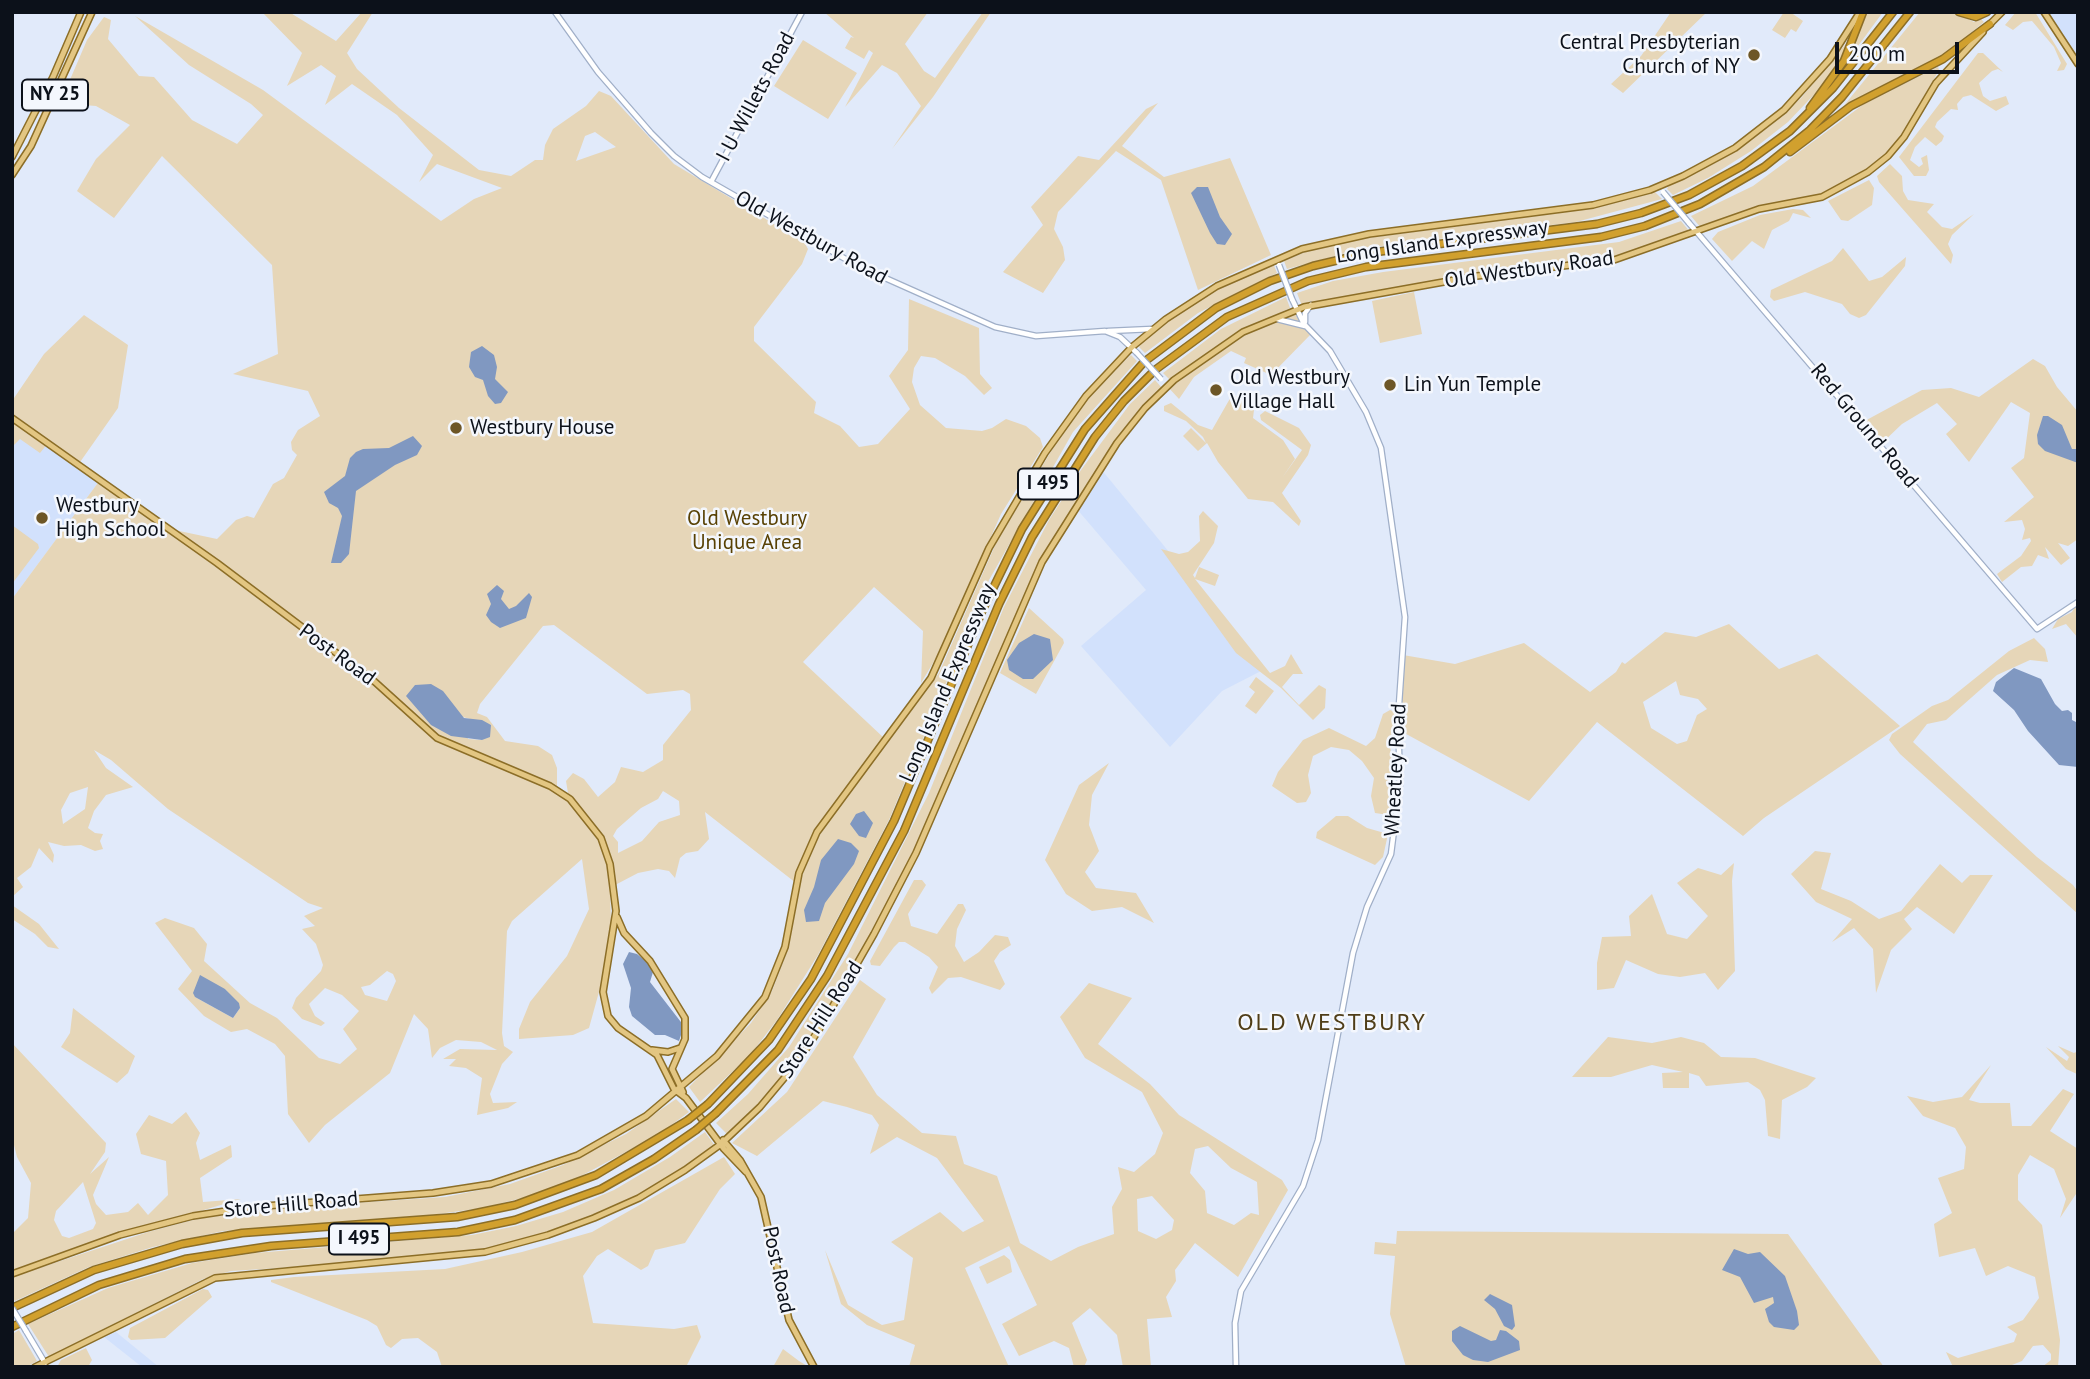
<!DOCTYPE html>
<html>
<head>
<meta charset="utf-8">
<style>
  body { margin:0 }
  #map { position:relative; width:2090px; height:1379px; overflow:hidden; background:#e1eafa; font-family:"PT Sans",sans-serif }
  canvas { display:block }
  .frame { position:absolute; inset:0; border:14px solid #0c111a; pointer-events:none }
  .scale { position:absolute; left:1835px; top:42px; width:124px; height:32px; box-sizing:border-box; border:4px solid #0c111a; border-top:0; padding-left:9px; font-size:21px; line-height:24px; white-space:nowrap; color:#0c111a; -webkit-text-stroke:5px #f4f7fd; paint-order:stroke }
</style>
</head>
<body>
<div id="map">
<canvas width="2090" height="1379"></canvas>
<div class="frame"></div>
<div class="scale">200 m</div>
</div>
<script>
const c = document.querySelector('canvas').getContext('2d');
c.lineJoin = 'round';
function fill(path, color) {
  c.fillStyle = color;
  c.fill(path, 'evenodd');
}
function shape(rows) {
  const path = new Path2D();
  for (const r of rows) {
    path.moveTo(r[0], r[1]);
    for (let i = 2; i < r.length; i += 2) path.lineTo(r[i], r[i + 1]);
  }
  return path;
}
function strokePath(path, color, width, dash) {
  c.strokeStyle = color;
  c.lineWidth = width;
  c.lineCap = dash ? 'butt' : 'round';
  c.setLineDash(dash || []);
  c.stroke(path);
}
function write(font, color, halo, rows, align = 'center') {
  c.font = font + ' "PT Sans",sans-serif';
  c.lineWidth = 5;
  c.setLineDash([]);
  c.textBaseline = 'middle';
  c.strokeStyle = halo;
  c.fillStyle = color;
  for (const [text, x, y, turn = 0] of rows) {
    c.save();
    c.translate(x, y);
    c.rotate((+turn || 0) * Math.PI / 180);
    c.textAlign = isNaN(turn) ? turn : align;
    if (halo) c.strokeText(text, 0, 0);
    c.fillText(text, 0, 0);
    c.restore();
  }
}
fill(shape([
  [2044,12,2078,12,2078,64],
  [12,418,100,480,12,599],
  [1101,469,1265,669,1222,691,1170,747,1081,646,1146,590,1076,508],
  [116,1332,159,1367,142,1367,104,1337]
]), '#d2e1fc');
fill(shape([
  [262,12,289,12,336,41,362,12,373,12,347,53,357,69,399,108,479,170,511,176,535,160,543,160,545,145,553,129,586,106,599,91,611,96,674,164,804,242,808,249,802,264,754,327,754,341,816,402,814,413,840,426,859,447,878,444,910,409,889,376,908,350,909,299,979,328,980,374,992,388,984,395,965,376,935,358,921,356,914,368,912,382,920,405,946,428,982,431,992,428,1006,419,1026,426,1040,438,1043,447,1001,514,942,648,921,683,923,631,874,587,803,662,884,738,835,802,837,805,817,832,796,883,705,812,709,839,698,851,686,853,680,858,675,878,669,871,658,869,638,873,617,884,610,891,611,921,602,981,589,1028,573,1035,519,1039,519,1029,530,1002,567,956,589,909,582,859,512,921,507,931,502,1033,504,1046,513,1052,502,1064,490,1094,493,1103,517,1102,508,1108,477,1115,482,1078,466,1068,449,1066,456,1059,443,1059,460,1049,497,1050,481,1042,456,1040,440,1048,432,1058,428,1029,414,1014,390,1073,325,1125,309,1143,288,1114,285,1056,275,1044,247,1029,231,1032,204,1016,178,989,192,971,155,923,165,918,194,928,207,944,204,961,250,1003,277,1018,319,1058,340,1064,357,1049,343,1029,359,1011,342,995,325,988,309,1004,315,1016,325,1023,321,1026,302,1019,292,1008,296,998,321,971,323,965,316,944,302,929,315,926,304,916,323,908,308,903,168,809,111,760,94,750,106,768,133,787,106,795,94,811,88,828,95,833,103,834,100,841,103,849,95,851,81,845,64,846,48,842,54,855,53,863,39,848,31,867,17,878,23,887,12,897,12,599,100,480,170,529,217,539,236,520,247,516,254,518,273,484,284,478,297,455,292,450,291,442,298,430,320,416,308,391,233,374,278,354,272,265,162,156,114,218,77,191,96,159,130,125,96,106,60,103,87,40,104,17,111,20,108,39,139,76,154,77,192,120,237,144,263,115,251,104,189,65,135,16,263,90,441,221,474,199,502,188,437,164,419,182,433,155,397,115,352,84,325,105,336,76,321,65,287,86,302,53],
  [595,132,616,147,576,161,585,136],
  [554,625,647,694,683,690,690,694,691,710,663,745,663,760,643,772,621,767,615,782,598,797,584,779,573,773,566,781,568,793,557,788,557,768,552,755,538,746,505,741,487,717,477,713,480,704,543,626],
  [463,717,491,725,482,740,468,739],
  [88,787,85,809,63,824,61,810,70,793],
  [663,791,679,801,680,815,659,822,642,841,618,853,618,842,613,836,617,829,641,808,658,799],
  [387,971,393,974,396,981,387,1001,365,995,361,987,370,985],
  [225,989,240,1008,233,1018,195,997],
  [824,12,928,12,905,44,924,71,935,78,983,12,991,12,933,97,892,149,921,106,897,73,882,65,845,107,873,53,869,50,864,59,845,48,851,37,854,38],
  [1671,12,1707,12,1623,93,1611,84,1641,56],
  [1784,12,1790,12,1803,21,1796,32,1791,29,1785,38,1772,30],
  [1866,12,1883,12,1858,46,1854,45],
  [1920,12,1954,12,1974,22,1981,19,1984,22,1938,60,1842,108],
  [2016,12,2035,12,2067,64,2064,70,2057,71,2061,63,2054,47,2032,21,2023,22,2013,30,2005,25],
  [803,40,857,73,828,119,774,86],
  [1848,41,1850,42,1844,55,1826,82,1788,122,1751,151,1708,178,1673,195,1667,189,1669,185,1717,162,1770,126,1801,98],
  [1978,53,1983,53,2003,72,1998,69,1992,71,1979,83,1983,96,1990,101,2006,96,2009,104,1996,111,1971,95,1963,97,1957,104,1958,110,1951,109,1937,122,1935,127,1944,136,1942,141,1936,146,1925,137,1915,147,1910,160,1919,167,1923,164,1921,158,1927,155,1929,170,1926,176,1914,176,1899,157],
  [1938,67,1939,70,1900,139,1879,162,1854,178,1815,197,1745,210,1701,228,1691,216,1753,186,1864,104],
  [1158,103,1122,146,1164,177,1230,158,1271,255,1198,290,1161,180,1116,151,1058,212,1054,229,1063,247,1065,260,1043,293,1003,272,1043,225,1031,207,1078,156,1099,160,1146,109],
  [1890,164,1902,176,1903,191,1908,200,1934,204,1927,212,1942,227,1952,229,1974,214,1952,235,1948,244,1953,255,1951,264,1879,182,1877,176],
  [1869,180,1874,188,1872,205,1848,221,1841,220,1828,201],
  [1654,191,1662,199,1576,222,1365,248,1287,269,1284,261,1315,248,1352,240,1581,210],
  [1793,209,1803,210,1811,218,1793,213,1789,221,1772,230,1764,249,1752,241,1732,261,1712,239,1718,232,1760,215],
  [1681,221,1690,232,1622,256,1571,265,1479,274,1302,306,1297,293,1333,281,1383,272,1619,242],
  [1843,248,1869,281,1882,277,1906,257,1905,266,1866,315,1859,318,1850,314,1842,304,1805,292,1774,301,1770,297,1771,290,1832,261],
  [1273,263,1277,273,1198,313,1145,353,1139,347,1143,341,1185,309,1216,289],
  [1414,292,1422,334,1380,343,1372,301],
  [1286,297,1290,308,1231,336,1171,381,1163,373,1221,329],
  [1296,309,1312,333,1271,375,1244,363,1246,358,1231,351,1194,377,1179,399,1167,386,1226,342],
  [84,315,128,345,118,408,78,465,48,443,40,453,20,439,12,447,12,401,44,354],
  [1131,355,1137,361,1073,432,989,580,889,820,818,955,777,1020,750,1055,700,1102,689,1087,751,1023,772,991,786,955,802,876,814,845,829,820,939,673,997,541,1064,430,1098,385],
  [2033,359,2045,366,2057,387,2078,412,2078,539,2068,546,2058,543,2070,558,2061,565,2045,547,2049,559,2038,555,2032,566,2021,567,2002,582,1997,574,2021,556,2031,541,2030,538,2022,540,2025,529,2022,520,2004,522,2034,497,2011,468,2024,458,2030,413,2011,402,1969,462,1946,434,1957,424,1937,403,1902,424,1880,445,1861,423,1922,390,1951,388,1979,397],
  [1155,380,1162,388,1127,425,1035,570,925,829,875,928,824,1020,797,1060,753,1112,728,1135,716,1123,748,1094,789,1047,848,954,929,793,1004,607,1049,520,1081,470,1130,404],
  [1232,395,1255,402,1253,418,1283,440,1295,459,1282,478,1302,450,1261,420,1260,415,1265,411,1299,428,1311,445,1308,455,1282,493,1301,521,1299,526,1273,502,1248,499,1218,462,1207,443,1198,451,1183,436,1191,428,1206,443,1203,437,1186,421,1164,411,1164,406,1171,403,1198,425,1212,430],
  [1203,511,1218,526,1214,543,1193,575,1195,578,1199,567,1219,575,1215,586,1195,579,1270,673,1285,666,1291,654,1303,674,1293,674,1282,687,1299,705,1319,685,1326,689,1325,708,1313,720,1281,688,1236,653,1161,549,1179,554,1188,552,1200,541,1199,516],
  [12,525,38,544,39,548,12,584],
  [2075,606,2078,606,2078,638,2066,624,2052,629,2058,619,2072,612],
  [1029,608,1063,639,1064,643,1036,694,1000,673],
  [1729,624,1779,669,1817,654,1900,726,1764,818,1743,836,1597,722,1529,801,1397,729,1403,655,1455,664,1524,643,1590,692,1616,672,1622,662,1625,664,1665,632,1696,637],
  [1676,681,1680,695,1698,699,1707,709,1697,715,1687,741,1677,744,1651,728,1643,702],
  [2034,638,2045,649,2048,662,2030,660,1997,675,1946,720,1927,724,1913,742,2037,857,2073,885,2078,892,2078,914,1900,754,1889,740,1892,734,1932,706,1948,700,2009,651],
  [1256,677,1274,691,1256,714,1245,706,1255,692,1249,687],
  [1390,710,1395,712,1390,744,1394,781,1389,815,1375,813,1371,796,1374,778,1362,761,1349,750,1331,747,1313,756,1308,775,1311,793,1306,802,1297,803,1272,786,1278,772,1303,740,1329,728,1366,746,1375,738,1383,714],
  [1109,763,1092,795,1089,825,1099,851,1085,872,1096,888,1136,893,1154,923,1122,907,1092,911,1066,894,1045,860,1079,785],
  [1336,816,1348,816,1367,828,1388,834,1383,857,1375,865,1316,838,1317,832],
  [1815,851,1831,853,1821,889,1851,901,1879,919,1901,911,1940,864,1962,883,1970,875,1993,875,1954,934,1917,907,1904,919,1912,929,1891,950,1876,993,1873,949,1854,928,1832,942,1852,919,1816,902,1791,874],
  [1734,863,1732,881,1735,971,1718,990,1705,973,1680,977,1658,974,1626,960,1614,988,1597,990,1597,963,1602,937,1631,936,1629,916,1652,894,1667,934,1687,939,1708,916,1677,883,1698,868,1721,875],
  [914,880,922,880,926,885,908,914,911,926,937,934,958,904,963,904,966,910,957,929,955,946,964,962,979,952,995,935,1008,937,1011,945,1000,952,994,961,1005,984,1000,990,961,977,948,978,932,994,929,988,938,967,929,957,905,942,899,942,894,947,880,966,871,965,870,961],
  [12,905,39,924,59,949,48,947,35,934,12,919],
  [860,980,886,999,853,1057,877,1095,922,1133,956,1136,964,1164,997,1176,1020,1243,1051,1261,1078,1247,1114,1234,1112,1207,1122,1189,1118,1167,1134,1172,1155,1154,1163,1133,1142,1092,1085,1058,1060,1017,1089,983,1132,998,1098,1044,1150,1084,1179,1115,1282,1180,1288,1190,1238,1277,1195,1243,1175,1270,1176,1281,1166,1297,1172,1317,1147,1319,1151,1367,1123,1367,1117,1335,1090,1308,1072,1323,1087,1360,1084,1367,1074,1367,1069,1348,1054,1341,1019,1356,1002,1324,1037,1305,1009,1246,965,1268,1009,1367,909,1367,915,1345,867,1325,841,1304,825,1250,848,1305,882,1325,904,1320,913,1258,891,1242,940,1212,963,1232,984,1221,937,1158,897,1137,870,1154,879,1125,872,1115,847,1107,823,1101,757,1156,732,1143,787,1092],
  [1208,1146,1231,1168,1257,1182,1259,1215,1251,1213,1234,1225,1207,1213,1205,1191,1190,1173,1195,1149],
  [1152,1196,1174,1220,1172,1230,1156,1239,1138,1231,1137,1199],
  [73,1008,135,1056,128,1073,117,1083,61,1047,70,1033],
  [1608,1037,1652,1043,1681,1037,1704,1043,1721,1057,1755,1058,1816,1078,1807,1087,1782,1100,1780,1139,1768,1136,1765,1100,1760,1090,1748,1082,1706,1086,1699,1076,1689,1073,1689,1088,1663,1088,1662,1073,1683,1072,1652,1065,1611,1077,1572,1077],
  [12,1043,106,1143,105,1152,90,1174,109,1157,93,1195,96,1204,106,1215,128,1212,138,1203,148,1215,168,1195,166,1161,141,1154,136,1134,149,1115,172,1124,186,1112,200,1133,196,1143,200,1160,231,1145,232,1157,200,1178,203,1202,241,1199,103,1240,12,1274,12,1234,28,1218,31,1183,17,1157,12,1137],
  [83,1182,96,1223,93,1229,69,1238,62,1236,54,1220,56,1211],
  [2058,1046,2074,1053,2078,1051,2077,1074,2066,1069,2046,1047,2067,1061,2069,1057],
  [1991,1065,1969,1100,1980,1103,2010,1103,2012,1126,2031,1126,2063,1089,2074,1094,2050,1131,2078,1149,2078,1191,2060,1218,2066,1199,2054,1169,2030,1155,2018,1175,2018,1200,2042,1225,2060,1340,2058,1367,2042,1367,2051,1360,2051,1354,2043,1345,2033,1346,2022,1361,2007,1367,1953,1367,1946,1352,1958,1358,2014,1342,2017,1334,2007,1327,2023,1320,2039,1298,2035,1277,2008,1266,1986,1276,1975,1248,1939,1257,1934,1224,1952,1213,1938,1178,1964,1169,1966,1147,1955,1128,1923,1116,1907,1096,1933,1102,1962,1097],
  [676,1099,689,1112,659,1134,570,1182,522,1198,482,1208,431,1215,223,1231,153,1247,89,1267,15,1301,12,1297,12,1277,148,1232,197,1219,264,1209,445,1197,510,1184,563,1165,626,1134],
  [705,1132,715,1146,646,1192,573,1225,489,1249,421,1259,231,1271,203,1279,49,1357,28,1324,108,1288,192,1263,255,1253,472,1235,516,1226,563,1212,614,1190,670,1157],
  [724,1157,735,1174,720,1189,685,1243,655,1250,648,1266,641,1270,608,1249,597,1256,583,1276,593,1323,674,1329,697,1325,701,1337,686,1367,442,1367,437,1352,418,1338,402,1339,391,1348,386,1345,377,1326,367,1320,271,1282,271,1280,294,1277,445,1269,522,1252,592,1232],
  [1397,1231,1788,1234,1884,1367,1406,1367,1390,1314,1395,1256,1374,1254,1375,1242,1396,1244],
  [1004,1255,1010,1260,1012,1272,987,1284,979,1267],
  [203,1289,208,1290,212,1297,165,1338,131,1340,128,1337,130,1328],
  [19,1330,37,1361,26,1367,12,1367,12,1334],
  [86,1348,92,1360,88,1367,57,1367,61,1360],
  [783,1349,799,1361,809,1367,773,1367]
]), '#e6d6b8');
fill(shape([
  [1197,187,1208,187,1220,217,1232,234,1225,245,1217,244,1210,233,1191,193],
  [482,346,494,355,497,367,495,379,508,392,501,403,495,404,488,396,483,380,475,377,469,367,471,352],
  [2043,416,2048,416,2062,425,2072,449,2078,449,2078,463,2045,451,2038,444,2037,435],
  [413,436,422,446,417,455,395,465,356,491,349,554,341,563,331,563,342,516,338,508,329,503,324,492,345,476,350,458,356,452,363,449,389,448],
  [497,585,504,591,501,599,509,609,516,606,529,593,532,597,526,618,500,628,491,622,486,615,491,604,487,594],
  [1034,634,1050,639,1053,660,1033,679,1023,679,1009,670,1007,660,1019,643],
  [2014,668,2041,679,2055,704,2062,711,2068,710,2072,713,2072,720,2078,723,2078,767,2059,765,2028,731,2014,710,1993,691,1996,682],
  [431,684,443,691,464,718,482,720,491,725,490,737,482,740,451,736,431,725,406,696,415,685],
  [864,811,873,823,866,838,859,836,850,824,856,814],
  [838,839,851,843,859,851,854,864,825,903,819,921,806,922,804,910,814,887,821,860],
  [629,952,637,954,647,962,653,972,650,982,684,1026,679,1041,665,1035,655,1035,632,1016,629,1007,631,988,623,964],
  [200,975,225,989,239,1003,240,1008,233,1018,195,997,193,993],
  [1734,1249,1748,1254,1760,1252,1785,1276,1797,1311,1799,1325,1794,1330,1774,1327,1769,1322,1765,1309,1774,1303,1773,1297,1754,1303,1740,1277,1722,1270],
  [1490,1294,1512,1305,1515,1326,1512,1330,1504,1326,1495,1309,1484,1300],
  [1460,1326,1491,1341,1496,1340,1500,1330,1506,1331,1519,1341,1520,1350,1488,1362,1473,1360,1463,1355,1452,1341,1452,1331]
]), '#8098c1');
const minor = shape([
  [555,12,598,72,651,133,674,156,702,177,856,265,995,327,1036,336,1105,331,1120,337,1137,353],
  [711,182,802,12],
  [1689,223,2037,629,2078,602],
  [1277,319,1305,326],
  [1305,322,1305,313,1311,305],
  [1108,331,1152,329],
  [26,1331,45,1363],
  [1236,1367,1235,1323,1241,1291,1303,1186,1318,1140,1353,953,1367,907,1391,854,1400,783,1398,719,1405,617,1381,448,1366,412,1330,351,1304,324,1292,299]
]);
const major = shape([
  [2044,12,2078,64],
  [1989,25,2002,12],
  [12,157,53,77,81,12],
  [12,175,31,146,92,12],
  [12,418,217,563,375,682,437,738,550,786,570,799,601,838,610,864,616,911,603,992,608,1016,618,1028,657,1055,674,1089,686,1098,724,1149,746,1172],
  [617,917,624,933,650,961,685,1018,685,1039,672,1069,683,1092],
  [652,1050,668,1052,680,1048],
  [723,1140,740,1160,761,1197,789,1320,814,1367],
  [12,1274,120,1235,193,1216,252,1207,433,1193,491,1184,578,1155,646,1116,717,1056,765,997,785,947,799,873,817,832,931,678,989,548,1045,453,1086,396,1132,347,1166,319,1217,286,1302,249,1369,234,1593,205,1650,190,1683,176,1735,148,1784,110,1830,59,1860,12],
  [35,1367,215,1278,485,1252,548,1235,594,1218,639,1198,685,1170,721,1144,760,1107,796,1064,822,1025,874,934,916,853,1042,562,1117,443,1145,408,1174,380,1243,332,1304,307,1477,276,1614,260,1759,209,1822,197,1868,172,1888,156,1904,137,1936,83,1983,32]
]);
const highway = shape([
  [1959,12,1976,17,1987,12],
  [1810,108,1844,61,1863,12],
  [1790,152,1851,106,1943,59,1990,24],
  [708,1104,769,1040,811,979,894,821,983,609,1022,529,1085,429,1144,362,1216,308,1270,281,1313,266,1368,253,1597,224,1641,213,1689,195,1742,166,1790,131,1833,88,1893,12],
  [716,1113,778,1050,827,976,904,831,999,604,1032,537,1095,437,1124,401,1155,370,1227,317,1308,281,1366,267,1601,237,1645,226,1700,204,1764,167,1810,130,1842,97,1910,12],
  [12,1308,94,1270,182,1244,242,1233,457,1217,515,1205,596,1175,688,1120],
  [12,1327,99,1285,185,1259,271,1246,458,1232,515,1220,601,1189,654,1159,696,1130]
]);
strokePath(minor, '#a0afc8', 7);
strokePath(major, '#8c6e27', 8);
strokePath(highway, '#8c6e27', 9);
strokePath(minor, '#fff', 4.5);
strokePath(major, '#e3c682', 5);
strokePath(highway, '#d1a02e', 6);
const minorBridge = shape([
  [1663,192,1689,223],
  [1279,265,1292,299],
  [1137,353,1161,379],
  [12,1308,26,1331]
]);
const highwayBridge = shape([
  [688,1120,708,1104],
  [696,1130,716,1113]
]);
strokePath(minorBridge, '#a0afc8', 7, []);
strokePath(highwayBridge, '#8c6e27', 9, []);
strokePath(minorBridge, '#fff', 4.5);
strokePath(highwayBridge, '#d1a02e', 6);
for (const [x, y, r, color] of [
  [1754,55,7,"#6d5626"],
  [1390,385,7,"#6d5626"],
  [1216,390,7,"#6d5626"],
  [456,428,7,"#6d5626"],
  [42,518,7,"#6d5626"]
]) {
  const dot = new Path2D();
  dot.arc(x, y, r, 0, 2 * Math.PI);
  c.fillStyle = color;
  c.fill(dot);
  strokePath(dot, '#f4f7fd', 2.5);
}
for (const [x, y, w] of [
  [55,95,66],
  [1048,484,60],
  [359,1239,60]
]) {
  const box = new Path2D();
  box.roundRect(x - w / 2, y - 15.5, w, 31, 5);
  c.fillStyle = '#f4f7fd';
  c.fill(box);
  strokePath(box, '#0c111a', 2);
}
write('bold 19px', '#0c111a', null, [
  ["NY 25",55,95],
  ["I 495",1048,484],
  ["I 495",359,1239]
]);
write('21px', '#0c111a', '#f4f7fd', [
  ["Central Presbyterian",1740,43,"right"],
  ["Church of NY",1740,67,"right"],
  ["Old Westbury",1230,378],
  ["Village Hall",1230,402],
  ["Lin Yun Temple",1404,385],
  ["Westbury House",470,428],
  ["Westbury",56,506],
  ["High School",56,530]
], 'left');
write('21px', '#0c111a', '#f4f7fd', [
  ["I U Willets Road",756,97,-62],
  ["Old Westbury Road",811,238,29],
  ["Long Island Expressway",1442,242,-8],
  ["Old Westbury Road",1529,270,-8],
  ["Red Ground Road",1864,426,50],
  ["Post Road",337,655,36],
  ["Long Island Expressway",948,683,-67],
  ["Wheatley Road",1396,770,-87],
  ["Store Hill Road",821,1020,-57],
  ["Store Hill Road",291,1205,-5],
  ["Post Road",778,1270,78]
]);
write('21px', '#584104', '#f4f7fd', [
  ["Old Westbury",747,519],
  ["Unique Area",747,543]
]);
c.letterSpacing = '2px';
write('24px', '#503e18', '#f4f7fd', [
  ["OLD WESTBURY",1332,1023]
]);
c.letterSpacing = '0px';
</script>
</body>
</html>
